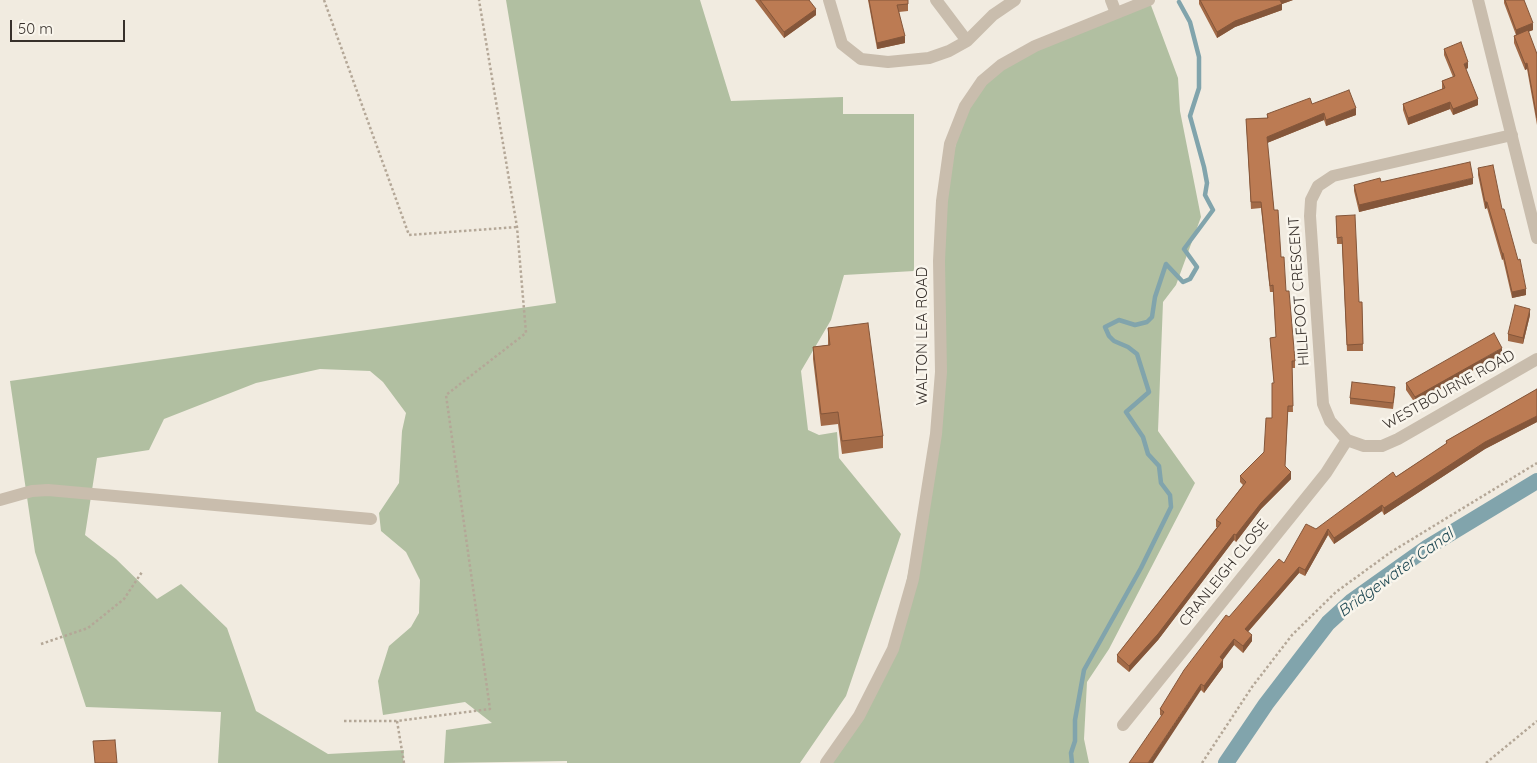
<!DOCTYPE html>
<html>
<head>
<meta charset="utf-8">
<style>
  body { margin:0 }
  #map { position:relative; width:1537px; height:763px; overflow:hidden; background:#f1ebe0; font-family:Quicksand,sans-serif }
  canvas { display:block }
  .scale { position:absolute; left:10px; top:20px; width:115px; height:22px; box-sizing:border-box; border:2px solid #37302b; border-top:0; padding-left:6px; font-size:15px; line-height:18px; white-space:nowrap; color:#37302b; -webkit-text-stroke:4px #f9f5ec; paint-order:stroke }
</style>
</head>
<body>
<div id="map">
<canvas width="1537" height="763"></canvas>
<div class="scale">50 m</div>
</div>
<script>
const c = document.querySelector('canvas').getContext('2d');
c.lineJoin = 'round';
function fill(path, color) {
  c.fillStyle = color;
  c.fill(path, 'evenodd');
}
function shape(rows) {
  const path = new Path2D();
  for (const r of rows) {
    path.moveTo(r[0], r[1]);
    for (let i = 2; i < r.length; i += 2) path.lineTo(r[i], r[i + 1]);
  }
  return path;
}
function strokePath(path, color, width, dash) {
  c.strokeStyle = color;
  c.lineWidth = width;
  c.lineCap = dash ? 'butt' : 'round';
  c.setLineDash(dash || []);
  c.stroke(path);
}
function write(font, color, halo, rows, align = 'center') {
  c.font = font + ' Quicksand,sans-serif';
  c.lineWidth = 5;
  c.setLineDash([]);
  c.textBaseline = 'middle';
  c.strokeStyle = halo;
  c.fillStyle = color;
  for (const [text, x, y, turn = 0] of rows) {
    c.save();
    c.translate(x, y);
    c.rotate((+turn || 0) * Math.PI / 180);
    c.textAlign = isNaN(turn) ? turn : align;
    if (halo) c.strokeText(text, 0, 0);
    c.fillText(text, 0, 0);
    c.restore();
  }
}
fill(shape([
  [506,0,700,0,731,101,843,97,843,114,914,114,914,271,844,275,831,320,801,371,808,430,819,435,837,432,839,458,901,534,846,696,800,763,567,763,567,761,444,763,446,730,492,723,465,702,383,715,378,681,389,646,411,627,419,613,420,580,406,552,381,531,379,513,399,483,402,431,406,413,383,382,370,371,320,369,256,383,164,419,149,450,97,458,85,535,116,559,157,599,181,584,227,628,256,711,328,754,404,750,403,763,218,763,221,712,86,707,35,552,10,381,556,303],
  [1149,0,1178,78,1180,111,1201,217,1176,285,1163,302,1158,431,1195,483,1109,649,1087,682,1084,739,1089,763,826,763,893,649,936,434,942,201,965,106,1001,65]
]), '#b1bfa1');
strokePath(shape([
  [1072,763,1071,753,1075,741,1075,720,1084,670,1141,568,1171,507,1170,495,1161,483,1159,466,1148,454,1143,437,1126,412,1149,392,1137,354,1128,347,1114,341,1109,336,1105,327,1119,320,1135,325,1147,322,1152,317,1155,297,1166,264,1183,282,1190,279,1197,267,1184,249,1213,210,1205,195,1207,183,1204,167,1190,116,1199,88,1199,57,1190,22,1179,2]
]), '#81a4ac', 4.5);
strokePath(shape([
  [1226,763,1266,704,1328,623,1352,601,1428,547,1537,481]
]), '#81a4ac', 16);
strokePath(shape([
  [324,0,409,235,517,227],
  [41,644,88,628,124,599,142,572],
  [344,721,397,721],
  [404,763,397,721,490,709,446,395,526,333,517,227,479,0],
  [1202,763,1252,687,1292,635,1336,592,1391,552,1537,463],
  [1486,763,1537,721]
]), '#b4a797', 2.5, [2.5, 2.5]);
strokePath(shape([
  [829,0,842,44,861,59,888,62,929,58,949,51,967,41,993,15,1015,0],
  [936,0,967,41],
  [1111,0,1116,13],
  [1478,0,1537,238],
  [1512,135,1333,176,1318,186,1311,200,1310,216,1323,404,1330,421,1347,440,1364,446,1382,446,1398,439,1537,359],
  [0,500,32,491,48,490,371,519],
  [1123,725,1326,473,1347,440],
  [826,763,859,716,893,649,913,579,936,434,941,372,939,261,942,201,950,144,965,106,982,81,1001,65,1035,46,1149,0]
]), '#c9bdad', 12);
fill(shape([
  [755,0,809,0,816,15,784,38],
  [868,0,908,0,908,11,899,12,905,43,877,49],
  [1199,0,1293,0,1282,4,1282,10,1235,27,1217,38,1199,4],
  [1504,0,1524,0,1533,30,1528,32,1537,54,1537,125,1527,69,1525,70,1514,43,1514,36,1516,35,1504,3],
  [1444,49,1468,68,1466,69,1478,105,1453,115,1450,109,1408,125,1403,110,1403,104,1442,89,1442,81,1453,77,1444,55],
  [1312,104,1356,115,1326,126,1324,120,1267,143,1274,210,1295,361,1295,368,1292,368,1293,412,1288,412,1285,466,1291,479,1261,509,1236,542,1234,540,1158,640,1129,672,1117,662,1117,655,1217,527,1216,527,1216,520,1243,485,1240,482,1240,476,1264,452,1272,418,1274,383,1270,338,1276,337,1273,292,1270,292,1261,208,1251,209,1246,119,1267,118,1267,114],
  [1478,168,1502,209,1526,295,1512,298,1503,259,1502,260,1487,208,1485,209,1478,175],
  [1381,182,1473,184,1359,212,1354,191,1354,185],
  [1336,216,1359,302,1362,302,1363,351,1347,351,1342,244,1337,244],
  [1530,315,1523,344,1508,341,1508,334],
  [828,328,883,436,883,448,842,454,838,424,821,426,813,359,813,347,828,345],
  [1502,354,1415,403,1406,390,1406,383],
  [1537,389,1537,422,1485,449,1384,515,1382,511,1334,544,1328,535,1305,576,1299,573,1248,632,1252,641,1243,653,1234,645,1223,660,1223,667,1204,693,1201,690,1162,716,1160,715,1160,709,1229,617,1284,563,1316,529,1446,444,1446,441],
  [1395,393,1393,409,1350,404,1350,398]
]), '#a26a47');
fill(shape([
  [1280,0,1293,0,1282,4,1282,10,1235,27,1217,38,1217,32,1235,21],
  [816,9,816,15,784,38,784,32],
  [1533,23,1533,30,1516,36,1516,30],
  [905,36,905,43,877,49,877,43],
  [1468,62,1468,68,1464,70,1464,64],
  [1527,63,1527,69,1525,70,1525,64],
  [1478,99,1478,105,1453,115,1453,109],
  [1450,102,1450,109,1408,125,1408,118],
  [1356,108,1356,115,1326,126,1326,120],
  [1324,113,1324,120,1267,143,1267,137],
  [1473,178,1473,184,1359,212,1359,205],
  [1485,202,1487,202,1487,208,1485,209],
  [1502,253,1503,253,1503,259,1502,260],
  [1526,289,1526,295,1512,298,1512,292],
  [1530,309,1530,315,1523,344,1523,338],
  [1502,348,1502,354,1415,403,1415,397],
  [1537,416,1537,422,1485,449,1384,515,1384,508,1485,442],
  [1291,472,1291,479,1261,509,1236,542,1236,535,1261,503],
  [1382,505,1382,511,1334,544,1334,538],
  [1328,529,1328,535,1305,576,1305,570],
  [1234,534,1234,540,1158,640,1129,672,1129,666],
  [1299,567,1299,573,1245,635,1245,629],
  [1252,635,1252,641,1243,653,1243,646],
  [1234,639,1234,645,1220,663,1220,657],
  [1223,660,1223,667,1204,693,1204,686],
  [1201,684,1201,690,1153,763,1148,763]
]), '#84563a');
const building = shape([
  [760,0,809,0,816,9,784,32,760,0],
  [869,0,908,0,908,4,897,5,905,36,877,43,869,0],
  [1200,0,1280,0,1282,4,1235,21,1217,32,1200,0],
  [1505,0,1524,0,1533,23,1516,30,1505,0],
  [1528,30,1537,54,1537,118,1527,63,1525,64,1514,36,1528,30],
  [1461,42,1468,62,1464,64,1478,99,1453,109,1450,102,1408,118,1403,104,1445,88,1442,81,1455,76,1444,49,1461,42],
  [1349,90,1356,108,1326,120,1324,113,1267,137,1274,210,1278,210,1281,257,1284,257,1286,291,1289,291,1295,361,1292,361,1293,406,1288,406,1285,466,1291,472,1261,503,1236,535,1234,534,1158,634,1129,666,1117,655,1221,523,1216,520,1246,482,1240,476,1264,452,1266,418,1272,418,1272,383,1274,383,1270,338,1276,337,1273,285,1270,286,1261,202,1251,202,1246,119,1268,118,1267,114,1310,98,1312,104,1349,90],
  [1470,162,1473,178,1359,205,1354,185,1380,178,1381,182,1470,162],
  [1493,165,1502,209,1504,209,1518,260,1520,259,1526,289,1512,292,1503,253,1502,253,1487,202,1485,202,1478,168,1493,165],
  [1355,215,1359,302,1362,302,1363,344,1347,345,1342,237,1337,238,1336,216,1355,215],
  [1515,305,1530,309,1523,338,1508,334,1515,305],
  [868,323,883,436,842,441,838,412,821,414,813,347,830,345,828,328,868,323],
  [1494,333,1502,348,1415,397,1406,383,1494,333],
  [1352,382,1395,387,1393,403,1350,398,1352,382],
  [1537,389,1537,416,1485,442,1384,508,1382,505,1334,538,1328,529,1305,570,1299,567,1245,629,1252,635,1243,646,1234,639,1220,657,1223,660,1204,686,1201,684,1148,763,1129,763,1164,712,1160,709,1184,670,1226,615,1229,617,1279,559,1284,563,1306,524,1316,529,1393,472,1396,477,1447,443,1446,441,1537,389],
  [115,740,117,763,95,763,93,741,115,740]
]);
fill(building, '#bc7b53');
strokePath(building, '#84563a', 1);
write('15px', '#37302b', '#f9f5ec', [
  ["HILLFOOT CRESCENT",1299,291,-94],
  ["WALTON LEA ROAD",922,336,-90],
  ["WESTBOURNE ROAD",1449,390,-29],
  ["CRANLEIGH CLOSE",1224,573,-51]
]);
write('italic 16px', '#234c56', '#f9f5ec', [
  ["Bridgewater Canal",1396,573,-36]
]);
</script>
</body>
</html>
